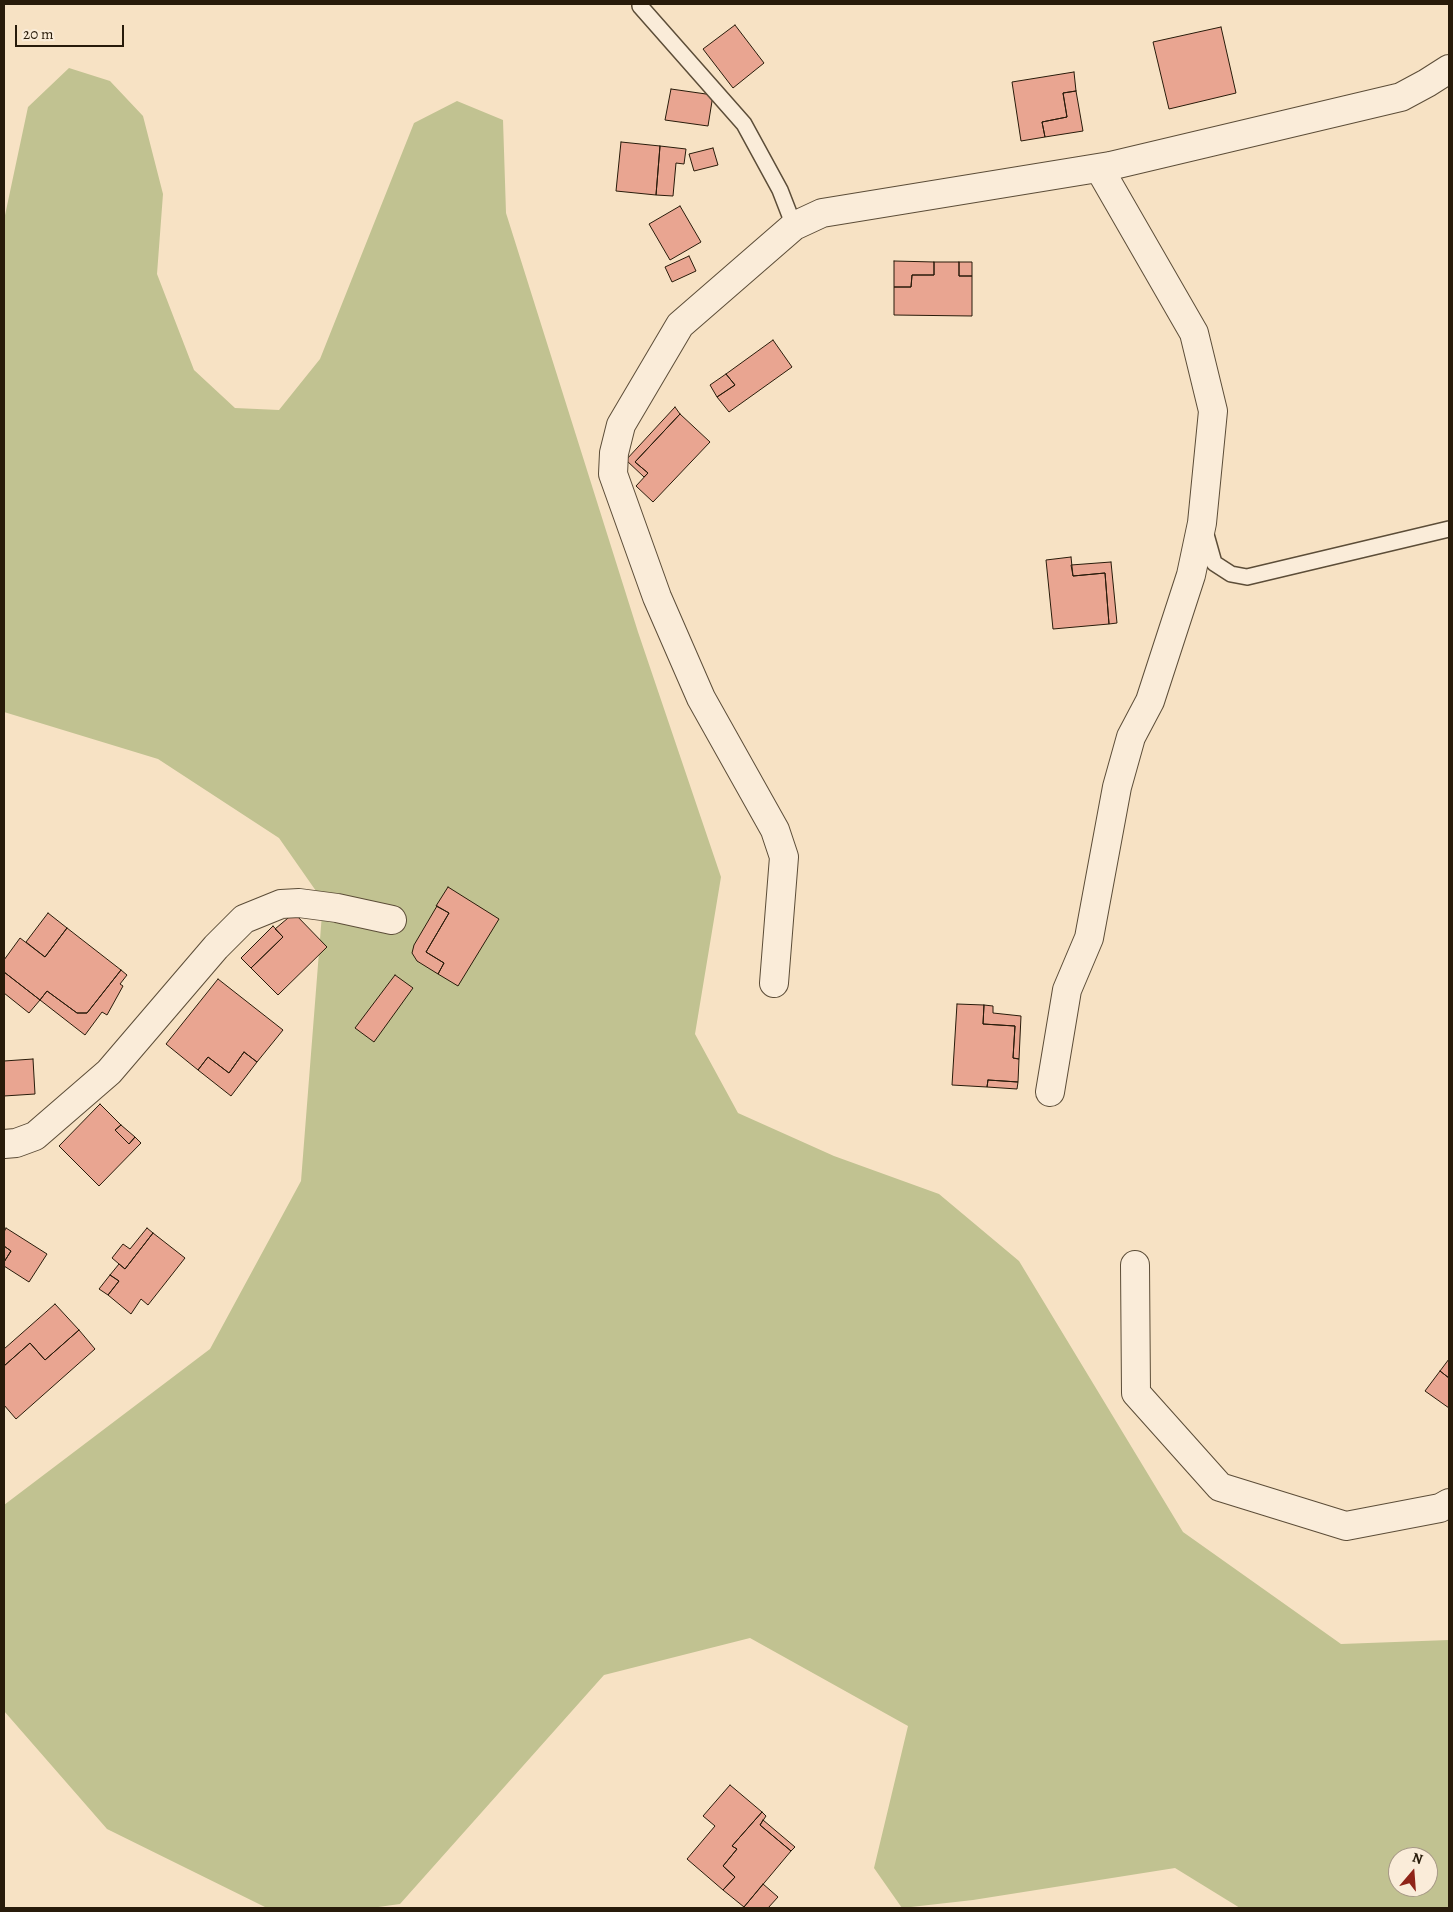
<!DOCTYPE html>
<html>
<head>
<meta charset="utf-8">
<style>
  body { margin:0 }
  #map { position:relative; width:1453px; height:1912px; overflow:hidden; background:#f7e2c4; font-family:Alegreya,serif }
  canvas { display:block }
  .frame { position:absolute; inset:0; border:5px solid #281b0a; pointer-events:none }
  .north { position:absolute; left:1388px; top:1847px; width:50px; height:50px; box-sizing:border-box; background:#faecd9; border:1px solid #a69886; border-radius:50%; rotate:18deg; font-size:14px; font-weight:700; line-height:20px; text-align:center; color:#281b0a }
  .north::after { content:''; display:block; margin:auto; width:18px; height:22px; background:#8f2418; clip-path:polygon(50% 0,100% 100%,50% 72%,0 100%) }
  .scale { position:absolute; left:15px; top:25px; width:109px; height:22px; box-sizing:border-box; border:2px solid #281b0a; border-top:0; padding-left:6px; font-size:15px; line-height:18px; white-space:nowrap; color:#281b0a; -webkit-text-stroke:4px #faecd9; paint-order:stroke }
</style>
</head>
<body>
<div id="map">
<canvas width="1453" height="1912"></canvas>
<div class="frame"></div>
<div class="north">N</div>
<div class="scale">20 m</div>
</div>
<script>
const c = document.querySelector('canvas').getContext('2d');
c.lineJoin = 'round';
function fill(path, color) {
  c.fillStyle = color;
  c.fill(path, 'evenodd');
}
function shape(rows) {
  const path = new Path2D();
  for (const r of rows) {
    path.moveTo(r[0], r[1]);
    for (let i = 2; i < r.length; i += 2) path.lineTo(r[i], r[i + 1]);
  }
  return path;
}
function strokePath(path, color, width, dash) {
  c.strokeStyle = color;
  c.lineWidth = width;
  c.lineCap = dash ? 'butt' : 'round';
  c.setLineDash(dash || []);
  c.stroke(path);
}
fill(shape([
  [69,68,110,81,143,116,163,194,157,274,194,370,235,408,279,410,320,359,414,123,457,101,503,120,506,213,638,632,721,877,695,1034,738,1113,834,1156,939,1194,1019,1261,1183,1532,1341,1644,1449,1640,1449,1908,1240,1908,1175,1868,973,1900,902,1908,874,1868,908,1726,750,1638,604,1675,400,1904,371,1908,267,1908,107,1829,4,1711,4,1505,210,1349,301,1181,323,901,279,838,158,759,4,712,4,220,28,107],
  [1398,1857,1428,1857,1428,1887,1398,1887]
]), '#c1c291');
const building = shape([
  [735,25,764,63,733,88,703,49,735,25],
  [1221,27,1236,93,1169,109,1153,42,1221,27],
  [1074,72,1076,91,1063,93,1067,117,1042,122,1045,137,1021,141,1012,82,1074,72],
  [671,89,713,95,708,126,665,120,671,89],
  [1076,91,1083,131,1045,137,1042,122,1067,117,1063,93,1076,91],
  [621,142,660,146,656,195,616,191,621,142],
  [660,146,686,149,684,164,676,163,673,196,656,195,660,146],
  [713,148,718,165,694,171,689,154,713,148],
  [680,206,701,242,670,260,649,224,680,206],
  [689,256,696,271,672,282,665,267,689,256],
  [894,261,934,262,934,275,912,275,911,287,894,287,894,261],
  [934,262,959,262,959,276,972,276,972,316,894,315,894,287,911,287,912,275,934,275,934,262],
  [959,262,972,262,972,276,959,276,959,262],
  [773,340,792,367,729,412,717,397,735,385,726,374,773,340],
  [726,374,735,385,717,397,710,385,726,374],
  [675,407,680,414,635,462,648,473,644,477,626,460,675,407],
  [680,414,710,442,653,502,636,486,648,473,635,462,680,414],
  [1071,557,1073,576,1105,573,1109,624,1053,629,1046,560,1071,557],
  [1111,562,1117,623,1109,624,1105,573,1073,576,1071,565,1111,562],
  [448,887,499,919,458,986,438,974,444,963,426,952,449,913,436,906,448,887],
  [437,906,449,913,426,952,444,963,438,974,417,961,412,953,414,945,437,906],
  [48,913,67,928,45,957,26,942,48,913],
  [294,913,327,947,278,995,251,968,283,937,275,929,294,913],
  [273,926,283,937,251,968,241,958,273,926],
  [67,928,121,970,87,1013,77,1013,47,991,40,1000,4,972,4,960,20,938,45,957,67,928],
  [121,970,127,975,120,984,123,986,107,1015,102,1012,85,1035,40,1000,47,991,77,1013,87,1013,121,970],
  [4,972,40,1000,29,1013,4,993,4,972],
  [395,975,413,988,374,1042,355,1028,395,975],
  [218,979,283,1030,257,1062,244,1052,229,1073,208,1057,198,1070,166,1044,218,979],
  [957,1004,984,1005,983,1024,1015,1026,1013,1058,1019,1059,1018,1082,988,1080,987,1087,952,1085,957,1004],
  [984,1005,993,1006,993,1013,1021,1016,1019,1059,1013,1058,1015,1026,983,1024,984,1005],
  [244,1052,257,1062,231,1096,198,1070,208,1057,229,1073,244,1052],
  [33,1059,35,1094,4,1096,4,1061,33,1059],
  [988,1080,1018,1082,1017,1089,987,1087,988,1080],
  [100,1104,121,1125,115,1130,129,1144,135,1137,141,1143,99,1186,59,1146,100,1104],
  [121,1125,135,1137,129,1144,115,1130,121,1125],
  [6,1228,47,1254,29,1282,4,1266,4,1262,11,1251,4,1246,4,1232,6,1228],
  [147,1228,153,1233,125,1269,112,1258,123,1244,130,1249,147,1228],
  [153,1233,185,1258,148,1305,141,1299,131,1314,108,1295,119,1281,110,1275,119,1264,125,1269,153,1233],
  [4,1246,11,1251,4,1262,4,1246],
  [110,1275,119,1281,108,1295,99,1289,110,1275],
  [55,1304,79,1330,45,1360,30,1343,4,1366,4,1349,55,1304],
  [79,1330,95,1349,16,1419,4,1405,4,1366,30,1343,45,1360,79,1330],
  [1449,1359,1449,1378,1440,1371,1449,1359],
  [1440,1371,1449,1378,1449,1408,1425,1391,1440,1371],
  [730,1785,762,1812,732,1846,737,1849,723,1866,735,1877,723,1890,687,1859,715,1826,703,1816,730,1785],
  [762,1812,766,1816,760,1825,791,1851,744,1907,723,1890,735,1877,723,1866,737,1849,732,1846,762,1812],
  [763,1820,795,1847,791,1851,760,1825,763,1820],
  [763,1884,778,1897,768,1908,745,1908,744,1907,763,1884]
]);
fill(building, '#e9a591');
strokePath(building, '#281b0a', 1);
const lane = shape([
  [640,6,744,124,780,190,794,226],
  [1205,531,1214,563,1231,574,1247,577,1449,529]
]);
const street = shape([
  [774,983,784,857,775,830,701,698,657,597,613,474,614,453,621,425,680,325,794,226,822,213,1110,166,1401,97,1427,83,1449,69],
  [1050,1092,1067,990,1089,938,1117,787,1131,737,1150,701,1191,575,1202,523,1213,411,1194,333,1099,168],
  [4,1144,16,1143,35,1136,109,1072,216,947,244,919,281,904,299,903,337,908,392,920],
  [1135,1265,1136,1393,1220,1487,1346,1526,1440,1508,1449,1503]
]);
strokePath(lane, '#5c4d38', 18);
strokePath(street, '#5c4d38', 30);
strokePath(lane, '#faecd9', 15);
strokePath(street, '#faecd9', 28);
</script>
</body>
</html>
